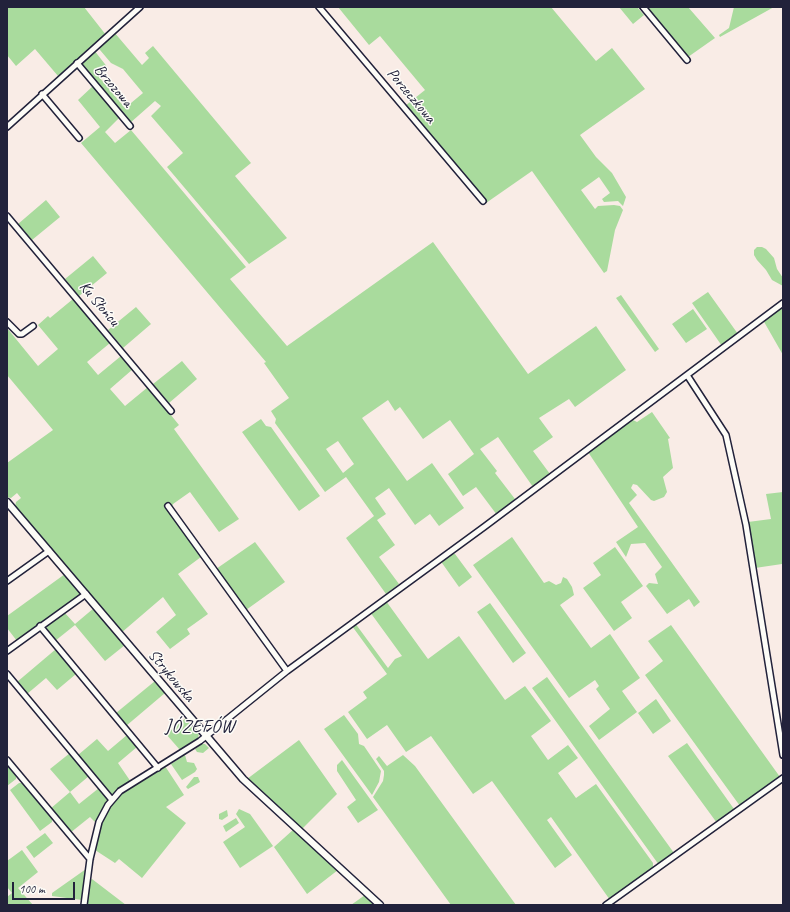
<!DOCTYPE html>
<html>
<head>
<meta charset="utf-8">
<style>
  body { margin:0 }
  #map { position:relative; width:790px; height:912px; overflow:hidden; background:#f9ece6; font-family:Caveat,sans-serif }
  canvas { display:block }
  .frame { position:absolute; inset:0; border:8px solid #22223b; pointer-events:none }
  .scale { position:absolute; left:12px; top:882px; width:63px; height:18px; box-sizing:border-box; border:2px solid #22223b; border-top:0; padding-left:5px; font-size:12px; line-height:14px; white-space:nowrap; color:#22223b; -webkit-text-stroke:3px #fdfcf7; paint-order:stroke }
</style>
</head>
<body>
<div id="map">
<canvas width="790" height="912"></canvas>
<div class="frame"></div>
<div class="scale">100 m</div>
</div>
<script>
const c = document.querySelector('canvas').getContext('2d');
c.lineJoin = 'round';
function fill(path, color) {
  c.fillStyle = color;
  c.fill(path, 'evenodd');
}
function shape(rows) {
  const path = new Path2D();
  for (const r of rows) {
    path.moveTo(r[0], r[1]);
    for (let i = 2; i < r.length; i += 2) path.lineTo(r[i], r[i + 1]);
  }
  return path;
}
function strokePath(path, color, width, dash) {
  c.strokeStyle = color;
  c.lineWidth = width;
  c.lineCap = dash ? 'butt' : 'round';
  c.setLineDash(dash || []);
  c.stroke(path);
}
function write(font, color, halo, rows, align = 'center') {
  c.font = font + ' Caveat,sans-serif';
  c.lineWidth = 3;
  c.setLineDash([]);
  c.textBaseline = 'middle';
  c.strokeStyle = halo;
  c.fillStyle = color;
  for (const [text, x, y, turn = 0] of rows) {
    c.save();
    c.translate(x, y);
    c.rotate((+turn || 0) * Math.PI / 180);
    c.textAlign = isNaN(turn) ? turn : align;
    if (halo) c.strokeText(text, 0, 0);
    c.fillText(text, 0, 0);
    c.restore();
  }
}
fill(shape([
  [7,7,84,7,106,35,58,76,35,49,16,66,7,55],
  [338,7,551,7,596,61,612,48,645,89,580,135,596,157,612,173,626,197,623,206,618,201,604,202,602,199,610,193,599,177,581,190,595,209,598,206,614,205,620,206,623,210,615,230,607,271,604,273,532,171,486,203,405,106,425,90,380,36,369,45],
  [619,7,637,7,644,15,633,24],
  [646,7,688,7,715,38,688,57],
  [734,7,774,7,720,37,719,35,729,28],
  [114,32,142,65,149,58,145,53,153,46,251,163,235,176,287,238,249,264,167,167,183,153,151,116,161,106,155,101,130,123,80,65,80,62,94,50,108,68,99,77,125,108,143,93,123,69,111,63,100,50,98,46],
  [93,86,120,117,105,132,115,143,131,130,185,194,246,267,230,279,287,346,433,242,528,374,596,326,626,370,575,407,569,399,539,418,553,437,533,451,550,474,533,487,498,437,480,449,497,471,495,473,515,499,497,515,476,487,463,496,448,474,474,454,450,420,423,439,400,407,395,411,388,400,362,418,407,481,432,463,464,508,439,526,430,514,415,525,389,488,375,498,386,514,377,520,395,545,379,557,399,584,386,594,346,538,374,516,346,477,325,492,275,423,276,419,271,411,289,398,264,363,266,362,81,143,100,127,78,100],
  [338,441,354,464,343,473,326,449],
  [46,200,60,217,32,240,18,224],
  [757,247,762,247,766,249,774,258,777,269,783,278,783,286,772,280,766,270,757,260,754,255,754,250],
  [93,256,107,273,79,296,65,279],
  [708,292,738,334,722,346,692,303],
  [621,295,659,349,655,352,616,298],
  [73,299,110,343,87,362,98,375,121,356,133,369,110,389,125,406,148,387,179,425,174,429,239,519,219,532,190,492,173,504,172,507,168,502,164,505,201,557,178,574,208,614,187,629,190,634,170,649,156,632,176,615,163,597,121,633,15,507,16,502,21,498,17,493,11,498,7,497,7,463,53,430,7,375,7,328,38,366,58,349,38,325,48,316,50,318],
  [783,305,783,355,763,320],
  [136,307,151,324,123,348,108,330],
  [693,309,707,329,686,343,672,324],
  [182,361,197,379,169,403,153,384],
  [652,412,670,438,668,439,673,468,663,477,667,492,664,497,654,501,651,500,637,485,633,484,631,488,637,495,629,503,700,602,694,607,689,599,667,614,646,586,649,583,658,584,655,574,662,567,645,543,631,544,626,557,616,542,638,527,588,452,631,419,637,422],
  [261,419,266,426,271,427,320,496,299,511,242,432],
  [783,492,783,568,782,564,755,568,748,522,771,519,766,494],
  [512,537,544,583,549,581,556,585,561,583,563,577,567,579,572,587,574,595,560,605,591,648,610,634,640,678,622,691,637,712,599,740,589,726,610,709,596,689,599,686,595,680,569,698,473,565],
  [255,542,285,582,246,610,216,569],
  [615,547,643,586,621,602,632,618,614,631,583,588,601,575,593,563],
  [451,554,455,554,472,577,459,587,442,563,442,560],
  [65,574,82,593,17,641,7,628,7,616],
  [386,601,428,659,459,636,505,700,525,686,551,721,531,736,548,760,568,745,578,758,558,773,576,798,596,784,653,863,653,869,610,900,551,817,547,820,572,855,555,868,492,781,473,794,431,736,406,752,387,725,367,739,348,712,367,698,363,692,387,674,352,626,355,623,388,668,395,659,402,656,370,612],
  [490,603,526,653,513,663,477,612],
  [94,608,125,645,105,661,75,625,55,641,45,629,46,626,64,612,75,624],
  [671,625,780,777,740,806,645,675,663,661,648,641],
  [56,649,76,674,57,690,46,678,27,694,17,682],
  [547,677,674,853,659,865,532,688],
  [155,681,165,693,126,726,116,713],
  [656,699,671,721,653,734,638,713],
  [344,715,358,734,359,744,364,746,381,771,379,782,372,795,324,729],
  [186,718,199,733,198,739,180,750,166,734],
  [127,735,137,747,118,763,131,782,112,796,78,755,97,739,108,751],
  [299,740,337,794,301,830,247,779],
  [687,743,734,809,717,823,668,756],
  [202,744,205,744,209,748,203,753,197,752,195,749],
  [70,753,89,776,70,792,79,804,99,788,109,800,104,805,96,823,90,817,70,833,50,809,70,792,50,769],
  [185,755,187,762,194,763,197,769,195,772,182,780,171,764],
  [403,755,415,766,516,905,451,905,373,797,383,781,384,775,384,771,376,759,379,756,387,766],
  [342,760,378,810,358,823,347,807,356,800,337,771,337,765],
  [7,765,16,776,16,779,7,786],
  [165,766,184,795,166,807,186,823,142,878,119,859,115,863,95,850,99,827,108,808,122,793],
  [194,777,198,777,200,782,188,789,186,787],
  [19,783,23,783,52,819,52,822,40,831,10,790],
  [239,809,250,814,273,846,240,868,223,842,245,827,236,814],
  [227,810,228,816,222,820,219,819,219,814],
  [236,818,239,823,226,832,223,826],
  [294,829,338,870,307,894,274,847],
  [45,833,53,843,34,858,26,847],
  [22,850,38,872,18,888,33,905,7,905,7,897,12,893,7,887,7,861],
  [86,869,82,900,52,896,52,893],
  [92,879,126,905,86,905,89,881],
  [365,895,376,905,351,905]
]), '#a9db9d');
const minor = shape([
  [319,7,483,201],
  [643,7,687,60],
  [77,63,130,126],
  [42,94,79,138],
  [7,127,140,7],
  [7,216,171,411],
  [7,322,19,334,22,334,33,326],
  [687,375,726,435,746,525,783,755],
  [168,506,287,671],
  [7,581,49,551],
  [40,626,158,768],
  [7,651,86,594],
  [7,674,112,800],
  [7,760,90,859],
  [84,905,90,859,99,822,108,805,120,791,200,741,287,671,484,527,783,303],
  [606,905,783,778]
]);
const tertiary = shape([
  [7,502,243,779,380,905]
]);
strokePath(minor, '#22223b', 8);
strokePath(tertiary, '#22223b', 9);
strokePath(minor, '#fdfcf7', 5);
strokePath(tertiary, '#fdfcf7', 6);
write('16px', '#22223b', '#fdfcf7', [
  ["Brzozowa",113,86,50],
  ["Porzeczkowa",411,96,50],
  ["Ku Słońcu",99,304,50],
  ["Strykowska",171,676,50]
]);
c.letterSpacing = '1px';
write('18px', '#22223b', '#fdfcf7', [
  ["JÓZEFÓW",200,727]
]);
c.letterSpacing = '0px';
</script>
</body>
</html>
